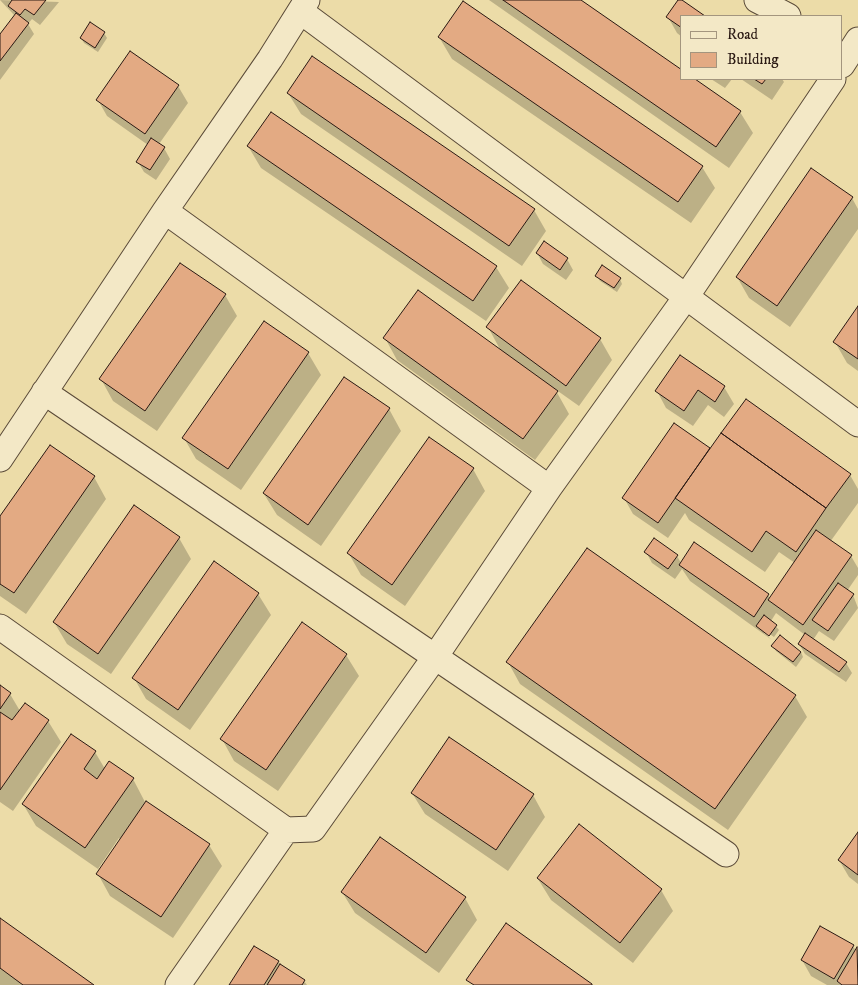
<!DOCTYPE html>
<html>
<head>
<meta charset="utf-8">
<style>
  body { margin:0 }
  #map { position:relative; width:858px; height:985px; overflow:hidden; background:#ecdca8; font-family:"IM FELL DW Pica",serif }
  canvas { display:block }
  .legend { position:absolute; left:680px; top:15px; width:162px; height:65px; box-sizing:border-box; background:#f3e8c6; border:1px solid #a3957e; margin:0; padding:6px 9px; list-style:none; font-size:15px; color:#2a1913 }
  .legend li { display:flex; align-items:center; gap:10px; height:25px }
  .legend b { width:25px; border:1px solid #a3957e }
</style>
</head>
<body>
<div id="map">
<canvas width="858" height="985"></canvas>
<ul class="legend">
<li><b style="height:6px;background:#f3e8c6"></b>Road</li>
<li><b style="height:14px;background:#e3aa83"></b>Building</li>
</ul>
</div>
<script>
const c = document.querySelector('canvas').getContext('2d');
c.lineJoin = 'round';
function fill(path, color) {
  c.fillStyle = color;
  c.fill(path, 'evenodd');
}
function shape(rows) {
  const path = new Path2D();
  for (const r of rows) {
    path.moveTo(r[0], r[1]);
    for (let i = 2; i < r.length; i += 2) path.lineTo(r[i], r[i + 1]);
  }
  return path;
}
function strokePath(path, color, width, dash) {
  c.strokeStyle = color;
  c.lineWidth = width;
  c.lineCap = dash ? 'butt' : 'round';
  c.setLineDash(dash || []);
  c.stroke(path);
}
fill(shape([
  [0,0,59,2,40,25,32,19,28,24,34,34,0,80,0,36,15,16],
  [489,0,578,0,682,79,692,79,740,112,753,133,729,168],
  [679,0,703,16,682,16,682,37,677,33,668,17],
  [463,3,702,167,715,188,691,223,452,59,439,37],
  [104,33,107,38,98,52,84,43,81,38],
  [131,53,178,86,188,103,159,144,164,148,170,159,156,180,144,172,138,162,148,145,107,116,98,100],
  [711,79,732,79,725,88],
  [741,79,782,79,784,82,772,100],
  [288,93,534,210,546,231,522,266,301,114],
  [248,146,496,267,509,288,486,321,261,168],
  [852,198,858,209,858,229,790,327,749,298,737,277],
  [537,253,567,259,573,270,566,280,543,264],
  [597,276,620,279,622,284,617,292,600,281],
  [225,295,237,316,157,431,113,401,101,379],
  [858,308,858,371,847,363,835,342],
  [264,323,308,353,321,375,241,490,196,459,184,438],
  [488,327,600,339,612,360,579,406,555,389,569,414,535,460,397,360,385,338,502,353],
  [680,357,724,387,734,404,724,417,708,405,693,426,666,408,657,391],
  [389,409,401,431,321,546,277,515,264,494],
  [709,449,710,451,850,475,858,489,858,503,830,542,851,556,858,568,858,575,847,591,853,595,858,608,834,641,819,631,813,640,846,663,852,673,846,682,805,654,799,644,805,635,776,613,771,621,779,630,774,637,764,630,764,633,772,640,690,581,682,569,675,579,652,563,646,552,654,540,677,556,681,563,768,595,770,598,795,563,779,552,765,572,689,520,685,513,668,538,633,514,624,498],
  [473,469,485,491,405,606,361,575,349,554],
  [94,477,106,499,26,614,0,596,0,518],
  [179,538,191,559,111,674,67,644,54,622],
  [258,594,271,615,190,730,146,699,134,678],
  [773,646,801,652,803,657,796,667,776,651],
  [346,655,359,676,278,791,234,761,222,739],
  [508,662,795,696,807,717,728,830,520,684],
  [0,687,10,694,20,711,48,721,61,742,13,811,0,802],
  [95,752,105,769,133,779,145,802,209,845,222,866,173,938,110,896,98,874,121,840,119,838,98,869,36,826,23,804],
  [412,793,533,795,545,817,508,871,425,814],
  [858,834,858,884,849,877,839,860],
  [538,879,661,890,673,911,633,963,551,900],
  [342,892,465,898,477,920,439,973,355,913],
  [0,920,92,985,0,985],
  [853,946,856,951,858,949,858,985,827,985,811,976,802,960],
  [278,962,304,981,307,985,230,985]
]), '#0003');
const building = shape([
  [12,0,46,0,34,15,25,9,20,15,8,6,12,0],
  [503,0,581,0,682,70,682,79,695,79,741,111,716,147,503,0],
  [678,0,682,0,705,16,682,16,682,28,666,17,678,0],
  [463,1,703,166,678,202,438,37,463,1],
  [16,13,29,23,0,61,0,34,16,13],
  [90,22,105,32,95,48,80,38,90,22],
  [130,51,179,85,145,134,96,100,130,51],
  [312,56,535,209,509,246,287,93,312,56],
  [754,79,766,79,762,84,754,79],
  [271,112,497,266,473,301,247,146,271,112],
  [151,138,165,147,150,170,136,162,151,138],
  [811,168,853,197,777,306,736,277,811,168],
  [544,241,568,258,560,270,536,253,544,241],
  [180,263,226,294,145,411,99,379,180,263],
  [602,265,621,278,614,288,595,276,602,265],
  [521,280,601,338,566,386,486,327,521,280],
  [418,290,558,391,523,439,383,338,418,290],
  [858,306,858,359,833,342,858,306],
  [264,321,309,352,228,469,182,438,264,321],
  [680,355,725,386,715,402,698,390,684,411,655,391,680,355],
  [344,377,390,408,308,525,263,493,344,377],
  [746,399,851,474,826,508,721,433,746,399],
  [674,423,710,448,658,523,622,498,674,423],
  [721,433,826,508,796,552,766,531,752,552,675,498,721,433],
  [429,437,474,468,392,585,347,553,429,437],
  [50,445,95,476,14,593,0,584,0,516,50,445],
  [134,505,180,537,98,654,53,622,134,505],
  [816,530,852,555,803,625,768,600,816,530],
  [654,538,678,555,668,569,644,552,654,538],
  [694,542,769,594,754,617,679,565,694,542],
  [587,548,796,695,715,809,506,662,587,548],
  [214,561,259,593,178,710,132,678,214,561],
  [838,583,854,594,828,631,812,620,838,583],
  [764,615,777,625,769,636,756,626,764,615],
  [302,622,347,654,266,770,220,739,302,622],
  [805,633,847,662,839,672,798,644,805,633],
  [780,635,801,652,793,662,771,646,780,635],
  [0,685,11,693,0,709,0,685],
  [25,703,49,720,0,790,0,712,12,720,25,703],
  [71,734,96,751,84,769,97,779,109,761,134,778,85,848,22,804,71,734],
  [449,737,534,794,496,850,411,793,449,737],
  [146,801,210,844,161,917,96,874,146,801],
  [579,824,662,889,620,943,537,878,579,824],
  [858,832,858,875,838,860,858,832],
  [380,837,466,897,426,953,341,892,380,837],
  [0,918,94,985,23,985,0,968,0,918],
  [506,923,592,984,592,985,474,985,466,980,506,923],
  [820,926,854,945,834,979,801,960,820,926],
  [254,946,279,961,264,985,229,985,254,946],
  [857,947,858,985,842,985,837,981,857,947],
  [280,964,305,980,302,985,267,985,280,964]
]);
fill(building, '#e3aa83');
strokePath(building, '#2a1913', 1);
const minor = shape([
  [757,0,788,16],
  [300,11,858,424],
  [842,65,858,40],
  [165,211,549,488],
  [44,392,726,854],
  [0,459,165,211,270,59,307,0],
  [0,627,286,830,313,829,435,657,549,488,686,297,833,79],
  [178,985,286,830]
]);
strokePath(minor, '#5a4a38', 27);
strokePath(minor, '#f3e8c6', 25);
</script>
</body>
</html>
